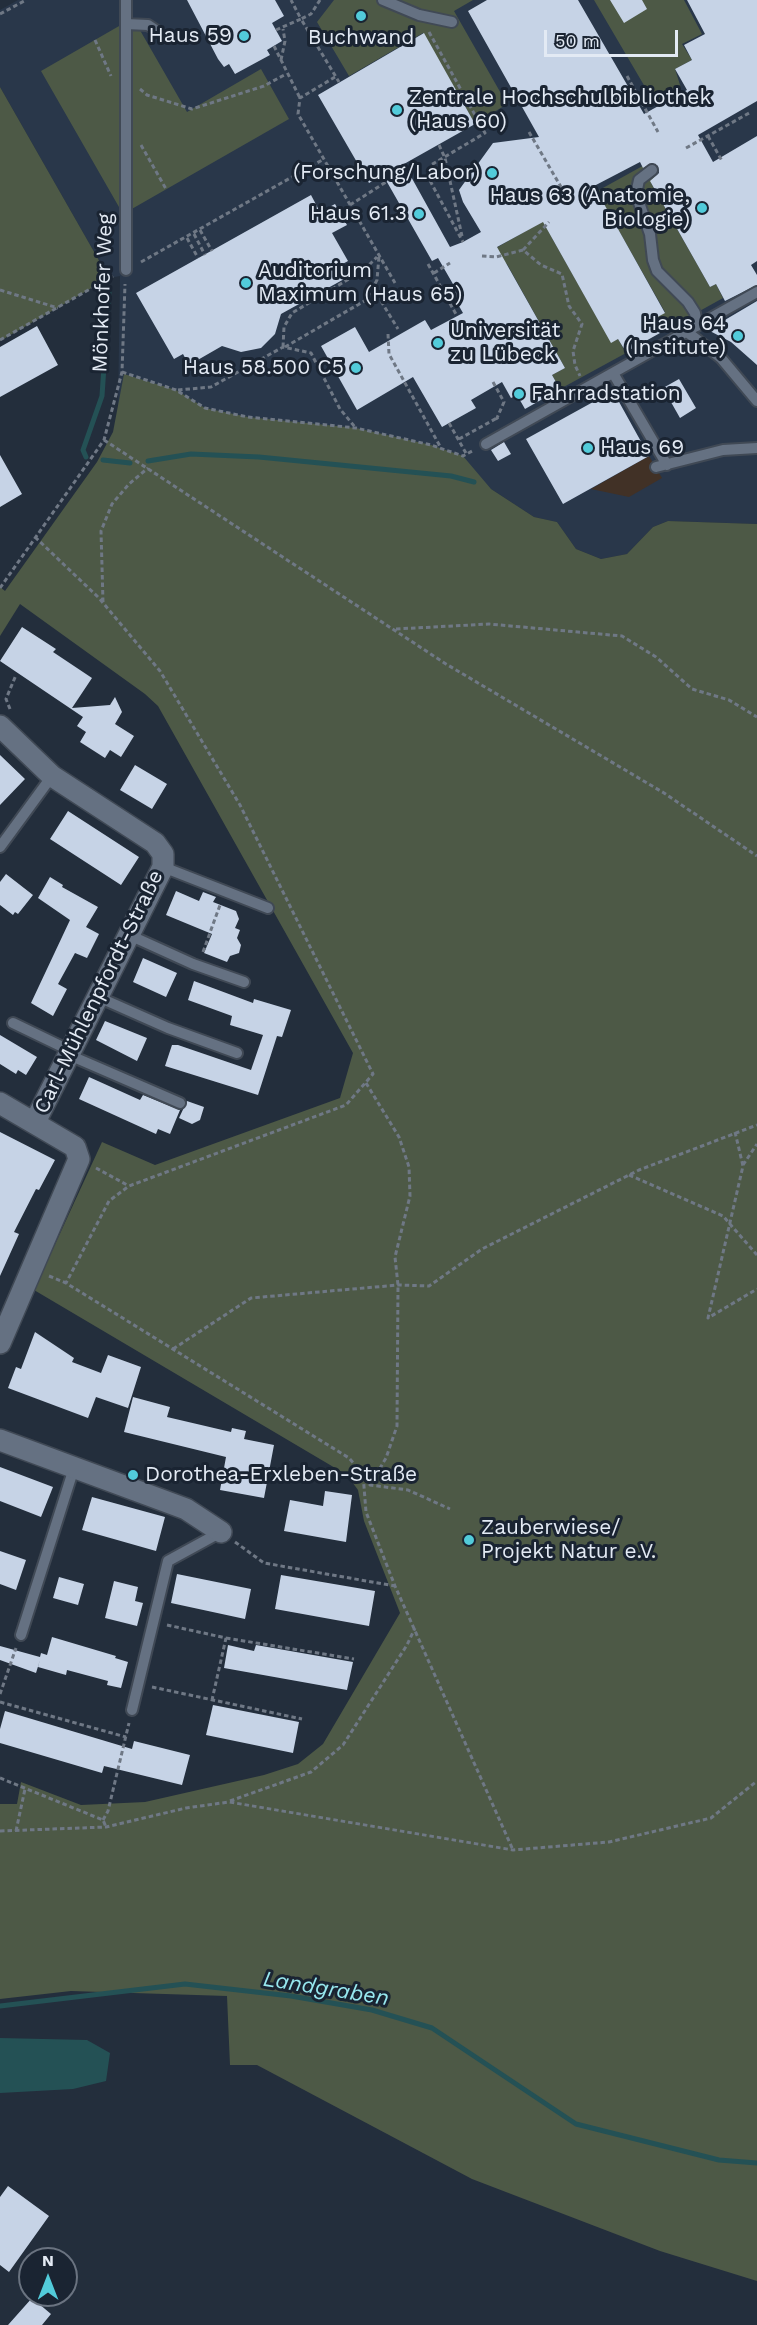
<!DOCTYPE html>
<html>
<head>
<meta charset="utf-8">
<style>
  body { margin:0 }
  #map { position:relative; width:757px; height:2325px; overflow:hidden; background:#232e3c; font-family:"Work Sans",sans-serif }
  canvas { display:block }
  .north { position:absolute; left:18px; top:2247px; width:60px; height:60px; box-sizing:border-box; background:#1a2432; border:2px solid #6a7380; border-radius:50%; rotate:0deg; font-size:16px; font-weight:700; line-height:24px; text-align:center; color:#e3eaf4 }
  .north::after { content:''; display:block; margin:auto; width:21px; height:27px; background:#52cbda; clip-path:polygon(50% 0,100% 100%,50% 72%,0 100%) }
  .scale { position:absolute; left:544px; top:30px; width:134px; height:27px; box-sizing:border-box; border:3px solid #e3eaf4; border-top:0; padding-left:8px; font-size:18px; line-height:21px; white-space:nowrap; color:#e3eaf4; -webkit-text-stroke:4px #1a2432; paint-order:stroke }
</style>
</head>
<body>
<div id="map">
<canvas width="757" height="2325"></canvas>
<div class="north">N</div>
<div class="scale">50 m</div>
</div>
<script>
const c = document.querySelector('canvas').getContext('2d');
c.lineJoin = 'round';
function fill(path, color) {
  c.fillStyle = color;
  c.fill(path, 'evenodd');
}
function shape(rows) {
  const path = new Path2D();
  for (const r of rows) {
    path.moveTo(r[0], r[1]);
    for (let i = 2; i < r.length; i += 2) path.lineTo(r[i], r[i + 1]);
  }
  return path;
}
function strokePath(path, color, width, dash) {
  c.strokeStyle = color;
  c.lineWidth = width;
  c.lineCap = dash ? 'butt' : 'round';
  c.setLineDash(dash || []);
  c.stroke(path);
}
function write(font, color, halo, rows, align = 'center') {
  c.font = font + ' "Work Sans",sans-serif';
  c.lineWidth = 6;
  c.setLineDash([]);
  c.textBaseline = 'middle';
  c.strokeStyle = halo;
  c.fillStyle = color;
  for (const [text, x, y, turn = 0] of rows) {
    c.save();
    c.translate(x, y);
    c.rotate((+turn || 0) * Math.PI / 180);
    c.textAlign = isNaN(turn) ? turn : align;
    if (halo) c.strokeText(text, 0, 0);
    c.fillText(text, 0, 0);
    c.restore();
  }
}
fill(shape([
  [18,0,757,0,757,524,668,521,653,527,627,554,601,559,576,549,557,522,534,517,491,489,118,408,120,276,109,278,0,87,0,10]
]), '#29374a');
fill(shape([
  [649,456,662,478,629,497,591,489]
]), '#413126');
fill(shape([
  [334,0,473,0,454,11,507,104,475,124,423,33,349,76,317,22],
  [594,0,684,0,702,34,682,44,692,60,675,69,681,88,655,104],
  [133,18,187,112,261,69,289,119,123,214,41,71],
  [0,87,109,278,0,341],
  [648,163,657,179,651,183,710,287,716,284,723,298,660,333,652,320,665,312,606,208,583,199],
  [547,219,552,238,611,342,618,339,626,353,560,389,552,375,565,368,507,264,482,256],
  [124,374,176,390,205,408,248,417,356,428,431,445,463,456,491,489,534,517,557,522,576,549,601,559,627,554,653,527,668,521,757,524,757,2281,660,2251,472,2179,257,2065,230,2065,227,1996,71,1991,0,1999,0,1804,17,1804,21,1782,81,1805,145,1802,264,1775,298,1764,323,1744,400,1613,364,1521,358,1490,347,1475,34,1290,102,1142,155,1165,340,1098,353,1053,158,706,145,694,20,604,0,636,0,587,5,591,97,462,113,432]
]), '#4d5946');
fill(shape([
  [0,2038,87,2040,110,2053,106,2081,73,2089,0,2093]
]), '#245155');
strokePath(shape([
  [86,457,83,450,102,396,109,291],
  [103,460,130,463],
  [148,461,191,454,259,457,451,476,474,482],
  [0,2006,185,1984,291,1996,372,2010,432,2028,576,2124,719,2160,757,2163]
]), '#245155', 5);
fill(shape([
  [187,0,275,0,284,16,272,23,282,41,267,50,270,55,235,74,229,64,224,67,218,59],
  [487,0,578,0,644,114,687,90,675,69,692,60,684,45,705,34,687,0,757,0,757,101,698,135,713,162,757,136,757,261,751,265,757,275,757,285,725,301,716,284,710,287,650,181,659,173,658,166,652,163,643,168,640,162,594,186,665,313,652,320,660,333,626,352,618,339,611,343,543,222,497,247,565,368,552,375,560,389,525,409,517,395,511,398,502,382,471,400,476,408,442,427,413,377,357,410,321,346,355,327,369,352,425,320,431,330,463,313,452,294,457,291,438,258,432,261,383,175,369,183,318,95,424,33,475,124,404,164,450,247,463,242,481,232,463,202,459,190,493,143,539,137,521,105,530,92,518,100,468,11],
  [610,0,642,0,647,9,624,23],
  [311,195,320,212,335,204,347,225,332,233,348,261,339,266,346,278,281,314,275,334,261,348,241,352,222,346,189,365,183,354,174,359,136,293],
  [757,301,757,365,731,342,708,330],
  [37,326,58,365,0,397,0,347],
  [679,379,696,408,680,418,663,388],
  [613,391,649,456,563,504,526,439],
  [504,442,511,454,498,461,491,450],
  [0,455,22,494,0,507],
  [22,627,56,649,53,652,92,678,72,708,110,705,115,697,122,712,115,724,134,736,121,757,110,750,105,758,80,742,86,732,77,726,83,717,0,661],
  [0,755,25,779,0,805],
  [135,765,167,784,152,809,120,790],
  [68,811,139,857,121,885,50,839],
  [6,874,33,895,18,914,15,912,13,915,0,905,0,882],
  [50,877,63,885,62,887,98,907,86,927,99,934,87,958,75,953,58,984,67,989,53,1016,31,1003,70,920,38,898],
  [176,891,199,901,203,892,216,897,213,902,236,911,239,919,235,928,240,930,237,938,241,945,239,953,230,956,227,962,204,953,212,934,166,915],
  [143,958,177,973,166,997,133,982],
  [194,981,253,1003,254,999,291,1010,282,1037,277,1036,258,1095,165,1066,172,1045,178,1045,251,1070,263,1035,230,1025,232,1016,188,1000],
  [105,1021,147,1038,137,1061,96,1040],
  [0,1035,37,1057,26,1075,18,1070,16,1074,0,1064],
  [89,1077,140,1100,143,1095,180,1110,170,1134,158,1129,156,1134,79,1099],
  [187,1101,204,1107,200,1120,192,1124,179,1118],
  [0,1132,55,1160,39,1190,36,1189,14,1232,19,1234,0,1276],
  [35,1332,74,1358,72,1362,101,1373,108,1355,141,1367,128,1408,96,1397,88,1418,8,1388,16,1367,21,1369],
  [133,1397,170,1407,167,1417,231,1432,232,1428,246,1431,244,1439,274,1445,264,1498,220,1490,226,1457,124,1432],
  [0,1467,53,1487,41,1517,0,1501],
  [325,1491,352,1495,346,1542,284,1531,290,1500,323,1506],
  [92,1497,165,1517,156,1551,82,1530],
  [0,1551,26,1560,16,1590,0,1584],
  [177,1574,251,1589,245,1619,171,1603],
  [281,1575,375,1591,369,1626,275,1609],
  [59,1577,84,1584,78,1605,53,1598],
  [114,1581,138,1587,135,1601,143,1603,137,1626,105,1618],
  [52,1637,116,1656,115,1658,128,1662,121,1688,107,1685,108,1681,67,1670,66,1675,38,1667,40,1660,36,1673,0,1660,0,1646,40,1657,41,1653,47,1655],
  [228,1645,254,1651,256,1645,353,1662,347,1690,224,1668],
  [213,1705,299,1722,293,1753,206,1735],
  [5,1711,132,1749,134,1741,190,1755,182,1785,104,1766,102,1773,0,1743,0,1729],
  [8,2186,49,2216,9,2272,0,2265,0,2197],
  [32,2298,51,2314,42,2325,8,2325]
]), '#c6d3e6');
const lane = shape([
  [383,0,419,15,452,22],
  [126,24,148,25,157,31],
  [652,170,639,180,636,194,650,234,653,260,657,271,688,302,695,313,697,326],
  [126,270,126,0],
  [687,332,721,358,757,401],
  [613,373,667,465],
  [486,444,757,292],
  [656,467,723,450,757,448],
  [0,847,52,776],
  [163,867,268,908],
  [129,935,193,964,244,982],
  [98,997,168,1028,237,1053],
  [13,1023,71,1051],
  [69,1055,180,1103],
  [21,1635,74,1468],
  [132,1710,168,1561,221,1532]
]);
const street = shape([
  [0,726,52,776,155,843,163,854,163,867,35,1122],
  [0,1103,75,1147,79,1159,0,1343],
  [0,1440,186,1509,221,1532]
]);
strokePath(lane, '#404955', 14);
strokePath(street, '#404955', 24);
strokePath(shape([
  [320,0,311,14,301,19,339,82],
  [0,14,26,0],
  [276,30,301,19,291,0],
  [429,32,485,133,431,165,428,177,463,242],
  [95,40,111,76],
  [274,46,300,98],
  [281,60,285,41,283,29],
  [627,76,658,132],
  [335,77,300,98,298,114,395,283],
  [140,89,147,95,192,109,264,86,286,74],
  [529,132,561,187],
  [708,136,722,161],
  [141,145,166,189],
  [439,145,445,158,462,236],
  [686,148,751,112],
  [350,205,386,182],
  [200,230,212,251],
  [194,234,205,255],
  [187,238,198,258],
  [523,250,549,222],
  [482,256,496,257,523,250,541,265,562,274,569,306,582,324,573,351,575,365,580,376],
  [141,262,324,159],
  [428,264,457,316],
  [434,273,450,263],
  [0,290,58,308],
  [381,301,398,329],
  [388,334,389,354,441,448],
  [0,340,113,276],
  [283,347,284,327,292,313,364,270,377,257],
  [285,347,366,300,377,280,379,256],
  [122,372,176,390,205,408,248,417,356,428,431,445,463,456,474,450],
  [493,382,504,402,497,418,499,421],
  [178,390,211,387,283,347,311,353,340,409,355,427],
  [449,423,467,455],
  [459,439,497,418],
  [104,440,446,664,664,793,757,856],
  [35,537,99,598,160,671,240,805,373,1074,346,1105,129,1186,109,1201,66,1283],
  [0,588,104,440,122,372,125,284],
  [103,602,101,531,112,504,129,484,148,468],
  [396,629,489,624,622,636,656,657,692,689,729,700,757,717],
  [10,709,6,699,16,675],
  [203,952,220,905],
  [366,1083,399,1137,409,1167,410,1196,395,1257,398,1285,397,1426,386,1458,370,1485,408,1490,450,1509],
  [735,1132,743,1166,708,1318,757,1289],
  [743,1165,757,1144],
  [96,1168,129,1186],
  [629,1175,723,1216,757,1255],
  [49,1276,66,1283,349,1458,363,1474,366,1512,395,1586,513,1850],
  [173,1349,251,1298,398,1285,429,1286,482,1249,639,1170,757,1125],
  [235,1542,264,1563,395,1586],
  [167,1625,226,1638,212,1700],
  [226,1638,354,1659],
  [152,1687,302,1719],
  [0,1694,16,1648],
  [0,1702,126,1737],
  [0,1778,103,1820,106,1827],
  [230,1801,311,1772,343,1745,407,1645,415,1628],
  [103,1820,108,1811,129,1723],
  [0,1831,106,1827,186,1808,229,1802,513,1850,609,1842,711,1818,757,1781],
  [16,1831,25,1789]
]), '#6f7885', 3, [4.5, 3]);
strokePath(lane, '#657182', 10);
strokePath(street, '#657182', 21);
for (const [x, y, r, color] of [
  [361,16,6,"#52cbda"],
  [244,36,6,"#52cbda"],
  [397,110,6,"#52cbda"],
  [492,173,6,"#52cbda"],
  [702,208,6,"#52cbda"],
  [419,214,6,"#52cbda"],
  [246,283,6,"#52cbda"],
  [738,336,6,"#52cbda"],
  [438,343,6,"#52cbda"],
  [356,368,6,"#52cbda"],
  [519,394,6,"#52cbda"],
  [588,448,6,"#52cbda"],
  [133,1475,6,"#52cbda"],
  [469,1540,6,"#52cbda"]
]) {
  const dot = new Path2D();
  dot.arc(x, y, r, 0, 2 * Math.PI);
  c.fillStyle = color;
  c.fill(dot);
  strokePath(dot, '#1a2432', 2);
}
write('21px', '#e3eaf4', '#1a2432', [
  ["Haus 59",232,36,"right"],
  ["Buchwand",361,38,"center"],
  ["Zentrale Hochschulbibliothek",409,98],
  ["(Haus 60)",409,122],
  ["(Forschung/Labor)",480,173,"right"],
  ["Haus 63 (Anatomie,",690,196,"right"],
  ["Biologie)",690,220,"right"],
  ["Haus 61.3",407,214,"right"],
  ["Auditorium",258,271],
  ["Maximum (Haus 65)",258,295],
  ["Haus 64",726,324,"right"],
  ["(Institute)",726,348,"right"],
  ["Universität",450,331],
  ["zu Lübeck",450,355],
  ["Haus 58.500 C5",344,368,"right"],
  ["Fahrradstation",531,394],
  ["Haus 69",600,448],
  ["Dorothea-Erxleben-Straße",145,1475],
  ["Zauberwiese/",481,1528],
  ["Projekt Natur e.V.",481,1552]
], 'left');
write('21px', '#e3eaf4', '#1a2432', [
  ["Mönkhofer Weg",103,293,-88],
  ["Carl-Mühlenpfordt-Straße",99,992,-64]
]);
write('italic 22px', '#97e8ef', '#1a2432', [
  ["Landgraben",326,1989,9]
]);
</script>
</body>
</html>
